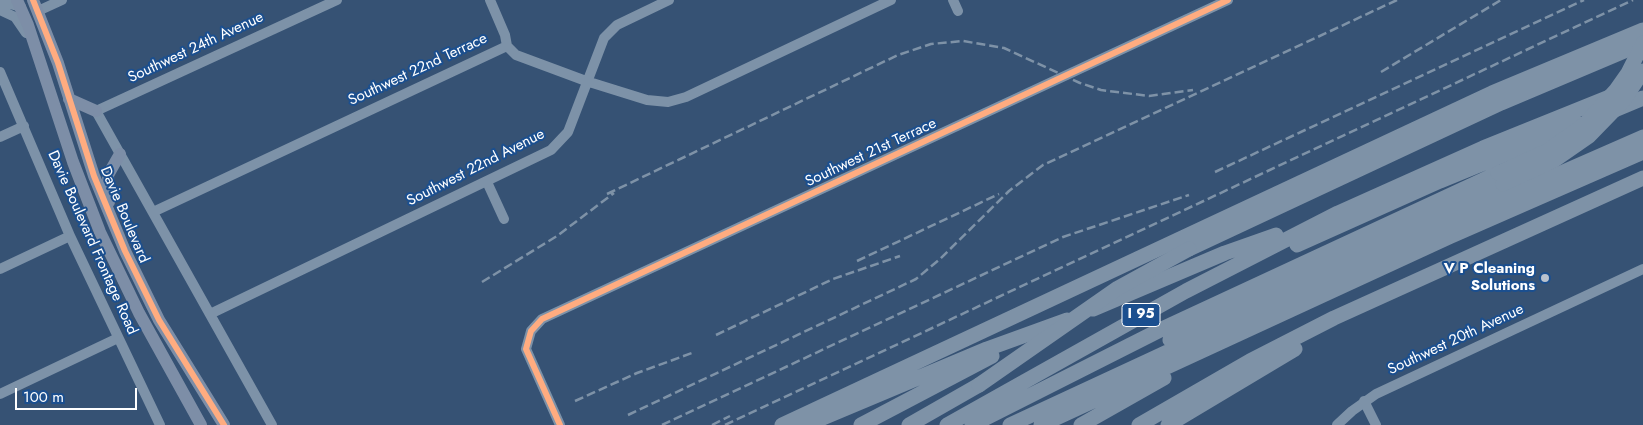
<!DOCTYPE html>
<html>
<head>
<meta charset="utf-8">
<style>
  body { margin:0 }
  #map { position:relative; width:1643px; height:425px; overflow:hidden; background:#365274; font-family:Jost,sans-serif }
  canvas { display:block }
  .scale { position:absolute; left:15px; top:388px; width:122px; height:22px; box-sizing:border-box; border:2px solid #fff; border-top:0; padding-left:6px; font-size:15px; line-height:18px; white-space:nowrap; color:#fff; -webkit-text-stroke:4px #1b4f8f; paint-order:stroke }
</style>
</head>
<body>
<div id="map">
<canvas width="1643" height="425"></canvas>
<div class="scale">100 m</div>
</div>
<script>
const c = document.querySelector('canvas').getContext('2d');
c.lineJoin = 'round';
function shape(rows) {
  const path = new Path2D();
  for (const r of rows) {
    path.moveTo(r[0], r[1]);
    for (let i = 2; i < r.length; i += 2) path.lineTo(r[i], r[i + 1]);
  }
  return path;
}
function strokePath(path, color, width, dash) {
  c.strokeStyle = color;
  c.lineWidth = width;
  c.lineCap = dash ? 'butt' : 'round';
  c.setLineDash(dash || []);
  c.stroke(path);
}
function write(font, color, halo, rows, align = 'center') {
  c.font = font + ' Jost,sans-serif';
  c.lineWidth = 4;
  c.setLineDash([]);
  c.textBaseline = 'middle';
  c.strokeStyle = halo;
  c.fillStyle = color;
  for (const [text, x, y, turn = 0] of rows) {
    c.save();
    c.translate(x, y);
    c.rotate((+turn || 0) * Math.PI / 180);
    c.textAlign = isNaN(turn) ? turn : align;
    if (halo) c.strokeText(text, 0, 0);
    c.fillText(text, 0, 0);
    c.restore();
  }
}
strokePath(shape([
  [490,0,505,35,507,46],
  [953,0,958,11],
  [0,1,21,7],
  [0,10,15,17,26,33],
  [38,11,62,0],
  [0,72,70,236,160,425],
  [0,137,24,126],
  [487,182,504,219],
  [153,212,507,46,516,55,586,81,647,100,668,102,686,97,891,0],
  [0,269,70,236],
  [210,314,551,150,568,132,604,38,617,25,669,0],
  [0,394,118,338],
  [1364,401,1376,425],
  [272,425,96,111,337,0],
  [560,425,526,349,531,331,542,319,1228,0],
  [1337,425,1352,411,1376,394,1643,269]
]), '#7d92a8', 10);
strokePath(shape([
  [17,0,28,25,73,162,100,232,139,313,201,425],
  [33,0,58,63,94,176,125,251,159,320,224,425],
  [69,99,96,111],
  [109,202,108,175,120,154]
]), '#7d8ea7', 12);
strokePath(shape([
  [1612,111,1643,98],
  [1297,245,1440,181,1579,124],
  [1189,249,1501,103,1643,43],
  [1093,309,1225,253,1276,235],
  [1170,340,1301,275,1503,184],
  [782,425,1492,93,1643,30],
  [806,425,987,349,1067,320],
  [861,425,992,356],
  [909,425,979,385],
  [947,425,1186,291,1338,213,1483,148,1612,96],
  [972,425,1164,328,1498,173],
  [1010,425,1415,237,1643,137],
  [1041,425,1449,237,1643,152],
  [1081,425,1164,378],
  [1139,425,1250,361,1334,318,1643,178],
  [1168,425,1295,349]
]), '#7e92a7', 15);
strokePath(shape([
  [1381,72,1501,0],
  [1215,172,1584,0],
  [607,194,898,55,931,44,963,41,1004,48,1080,83,1101,90,1149,96,1193,90],
  [857,261,999,194],
  [482,282,557,236,614,193],
  [716,335,833,279,900,256],
  [575,401,637,373,692,353],
  [628,415,916,279,940,259,1009,191,1043,165,1397,0],
  [662,425,1063,237,1189,195],
  [712,425,730,416],
  [725,425,1633,0]
]), '#7e92a7', 2.5, [9, 4]);
strokePath(shape([
  [1498,173,1547,151,1585,124,1616,90,1628,73,1643,43],
  [1503,184,1553,161,1589,136,1623,101,1643,71],
  [979,385,1118,288,1189,249]
]), '#7e92a7', 15);
strokePath(shape([
  [33,0,58,63,94,176,125,251,159,320,224,425],
  [560,425,526,349,531,331,542,319,1228,0]
]), '#ffac80', 6);
for (const [x, y, r, color] of [
  [1545,278,5,"#b9c2ce"]
]) {
  const dot = new Path2D();
  dot.arc(x, y, r, 0, 2 * Math.PI);
  c.fillStyle = color;
  c.fill(dot);
  strokePath(dot, '#1b4f8f', 2);
}
for (const [x, y, w] of [
  [1141,315,38]
]) {
  const box = new Path2D();
  box.roundRect(x - w / 2, y - 11.5, w, 23, 4);
  c.fillStyle = '#1b4f8f';
  c.fill(box);
  strokePath(box, '#fff', 1);
}
write('bold 14px', '#fff', null, [
  ["I 95",1141,315]
]);
write('15px', '#fff', '#1b4f8f', [
  ["Southwest 24th Avenue",196,48,-25],
  ["Southwest 22nd Terrace",418,70,-25],
  ["Southwest 21st Terrace",871,153,-25],
  ["Southwest 22nd Avenue",476,168,-27],
  ["Davie Boulevard",124,215,67],
  ["Davie Boulevard Frontage Road",92,243,66],
  ["Southwest 20th Avenue",1456,340,-25]
]);
write('bold 15px', '#fff', '#1b4f8f', [
  ["V P Cleaning",1535,269],
  ["Solutions",1535,286]
], 'right');
</script>
</body>
</html>
